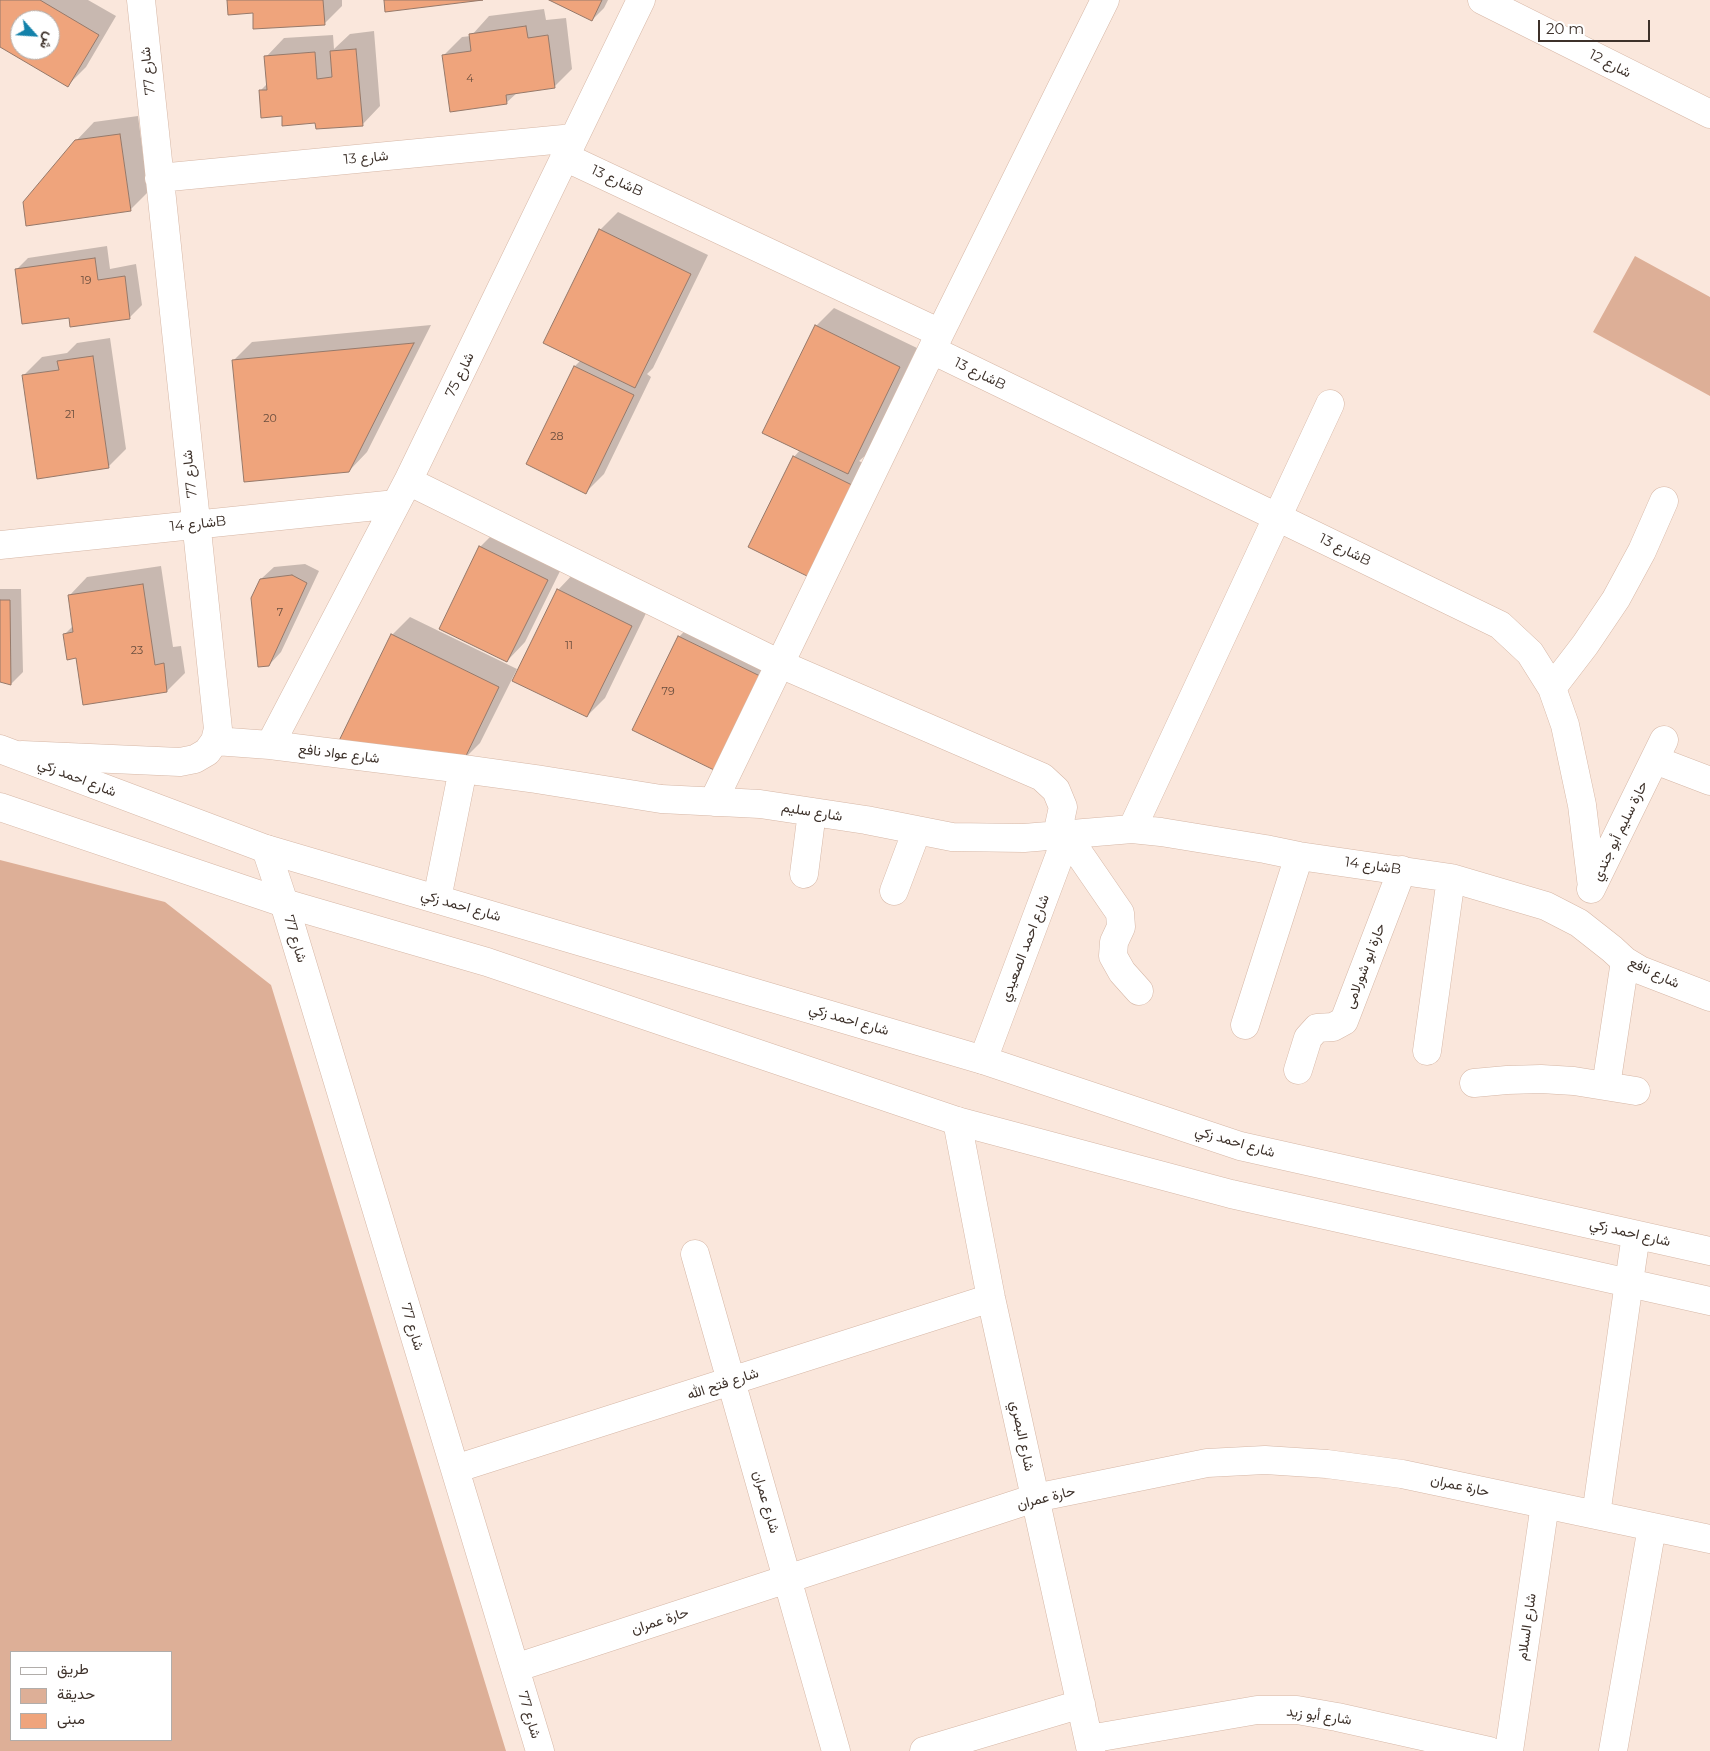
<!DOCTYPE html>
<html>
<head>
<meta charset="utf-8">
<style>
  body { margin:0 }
  #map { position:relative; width:1710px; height:1751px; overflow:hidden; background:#fae7dc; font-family:Montserrat,Vazirmatn,sans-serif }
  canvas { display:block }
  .legend { position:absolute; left:10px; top:1651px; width:162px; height:90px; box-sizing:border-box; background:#fff; border:1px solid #b1adaa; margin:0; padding:6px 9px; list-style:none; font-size:15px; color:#3d312a }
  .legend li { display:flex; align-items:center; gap:10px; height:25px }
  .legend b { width:25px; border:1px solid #b1adaa }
  .north { position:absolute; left:10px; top:10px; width:50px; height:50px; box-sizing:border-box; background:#fff; border:1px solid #b1adaa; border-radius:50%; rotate:116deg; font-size:14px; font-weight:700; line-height:20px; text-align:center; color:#3d312a }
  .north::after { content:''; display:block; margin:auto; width:18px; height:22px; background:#1482aa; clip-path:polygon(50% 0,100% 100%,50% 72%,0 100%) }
  .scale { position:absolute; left:1538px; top:20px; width:112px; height:22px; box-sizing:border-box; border:2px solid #3d312a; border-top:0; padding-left:6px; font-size:15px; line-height:18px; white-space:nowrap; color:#3d312a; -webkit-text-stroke:4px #fff; paint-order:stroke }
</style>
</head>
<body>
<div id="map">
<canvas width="1710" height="1751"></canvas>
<ul class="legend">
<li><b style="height:6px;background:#fff"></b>طريق</li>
<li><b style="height:14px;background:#ddaf97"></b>حديقة</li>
<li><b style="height:14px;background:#efa47c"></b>مبنى</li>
</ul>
<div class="north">ش</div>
<div class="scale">20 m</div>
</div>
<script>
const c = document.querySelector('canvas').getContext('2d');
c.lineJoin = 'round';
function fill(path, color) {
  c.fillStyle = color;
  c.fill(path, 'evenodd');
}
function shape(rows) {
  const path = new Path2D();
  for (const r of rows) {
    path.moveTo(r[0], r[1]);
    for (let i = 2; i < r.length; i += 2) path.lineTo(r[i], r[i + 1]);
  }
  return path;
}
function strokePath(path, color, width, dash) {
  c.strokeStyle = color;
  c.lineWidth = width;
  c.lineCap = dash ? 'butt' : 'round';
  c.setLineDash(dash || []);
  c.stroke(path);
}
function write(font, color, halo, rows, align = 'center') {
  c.font = font + ' Montserrat,Vazirmatn,sans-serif';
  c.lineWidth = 4;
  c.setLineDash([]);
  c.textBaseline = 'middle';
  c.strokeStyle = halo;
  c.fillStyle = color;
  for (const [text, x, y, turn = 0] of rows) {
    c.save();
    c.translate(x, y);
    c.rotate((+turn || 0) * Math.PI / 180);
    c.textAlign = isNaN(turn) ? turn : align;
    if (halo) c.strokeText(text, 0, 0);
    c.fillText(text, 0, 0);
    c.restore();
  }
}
fill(shape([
  [1635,256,1710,297,1710,396,1593,332],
  [0,860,165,902,271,985,506,1751,0,1751],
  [171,1652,171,1740,11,1740,11,1652]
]), '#ddaf97');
fill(shape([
  [0,0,88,0,116,16,86,67,68,85,0,45],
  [20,20,50,20,50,50,20,50],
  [228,0,342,0,342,6,324,24,254,12],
  [552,0,608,0,604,8,592,20],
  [544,9,546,20,566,18,572,69,554,87,518,92,506,103,444,55,462,37,471,36,489,16],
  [374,31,380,106,362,125,316,122,283,115,260,91,268,83,266,57,284,38,333,35,334,49,350,34],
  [138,116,148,192,130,210,76,141,94,122],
  [618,212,708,255,653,368,647,374,651,377,604,474,586,492,528,464,575,366,581,360,600,230],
  [107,246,110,269,136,264,142,305,130,317,70,316,16,270,28,258],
  [834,308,917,348,866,455,859,461,871,467,827,557,794,457,800,450,816,326],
  [431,325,367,452,349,471,234,360,252,342],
  [110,338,126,449,108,467,24,375,42,357,67,353,77,343],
  [498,529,565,561,525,642,507,661,480,547],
  [305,564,319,571,281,652,269,665,261,579,274,567],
  [161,566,173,647,181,646,185,673,167,691,77,657,65,634,73,626,69,596,87,577],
  [576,571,649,607,605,698,587,716,558,590],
  [0,589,21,589,23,672,11,684,0,681],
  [410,617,517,669,480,743,462,761,392,635],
  [697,618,778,658,714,769,679,637]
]), '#0003');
const building = shape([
  [0,0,40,0,99,35,68,87,0,47,0,0],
  [20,20,50,20,50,50,20,50,20,20],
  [227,0,323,0,325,25,253,29,253,13,228,15,227,0],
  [384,0,483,0,385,12,384,0],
  [549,0,602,0,592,21,549,0],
  [526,26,528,38,548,35,555,88,506,95,507,104,450,112,442,55,471,51,469,34,526,26],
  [356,49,363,126,316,129,315,123,282,126,282,116,261,118,259,90,267,90,264,56,315,52,317,79,332,77,330,51,356,49],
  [120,134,131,211,26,226,23,202,75,140,120,134],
  [599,229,691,274,635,388,543,343,599,229],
  [95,258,98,280,125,276,130,319,70,327,69,318,22,324,15,269,95,258],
  [815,325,900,367,848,474,762,433,815,325],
  [414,343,349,472,244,482,232,360,414,343],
  [93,356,109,468,37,479,22,375,59,370,57,361,93,356],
  [574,366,634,395,586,494,526,464,574,366],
  [793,456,854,486,809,577,748,547,793,456],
  [479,546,548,580,507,662,439,629,479,546],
  [292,575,307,583,269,666,258,667,251,598,260,579,292,575],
  [143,584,155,665,164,663,167,692,83,705,76,658,67,660,63,634,73,632,68,595,143,584],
  [557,589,632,626,587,717,512,681,557,589],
  [0,600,10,600,11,685,0,682,0,600],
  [391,634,499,687,463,762,335,749,391,634],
  [678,636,760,676,714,770,632,730,678,636]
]);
fill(building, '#efa47c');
strokePath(building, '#96796a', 1);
const street = shape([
  [1482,0,1710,114],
  [565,157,940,333],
  [159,178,574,138],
  [932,350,1500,625,1530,653,1552,688,1565,725,1582,805,1592,887],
  [408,481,780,664,1042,777,1056,790,1063,807,1057,835],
  [0,545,396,504],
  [1552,688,1585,645,1616,599,1642,551,1664,501],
  [215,741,270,745,463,769,536,779,661,799,760,804,866,820,952,837,1024,838,1132,829,1161,832,1265,849,1299,856,1451,878,1546,906,1579,923,1612,949,1625,961,1640,970,1710,997],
  [270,745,408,481,641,0],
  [22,755,180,762,195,759,207,752,215,741,218,729,141,0],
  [1655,760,1710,781],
  [713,802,940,333,1105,0],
  [1132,829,1330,404],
  [1067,836,1120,913,1121,927,1114,942,1113,956,1122,972,1139,991],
  [266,849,284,903,540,1751],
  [804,874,812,812],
  [1591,889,1664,740],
  [894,891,917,830],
  [437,899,463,769],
  [1245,1025,1299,856],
  [1427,1051,1451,878],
  [983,1060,1067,836],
  [1298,1070,1308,1038,1317,1028,1333,1027,1344,1021,1402,870],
  [1474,1083,1507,1080,1541,1079,1574,1081,1636,1091],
  [1606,1086,1625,961],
  [957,1121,991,1298,1091,1751],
  [695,1254,836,1751],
  [455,1469,991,1298],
  [1596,1515,1629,1282],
  [515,1668,1035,1498,1207,1463,1265,1460,1327,1464,1402,1474,1710,1539],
  [1089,1739,1257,1710,1297,1710,1337,1717,1489,1751],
  [924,1751,1081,1704],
  [1509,1751,1545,1504],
  [1613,1751,1652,1527]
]);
const secondary = shape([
  [0,749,266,849,983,1060,1240,1146,1710,1251],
  [0,807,284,903,487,962,957,1121,1231,1194,1710,1301],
  [1629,1282,1636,1235]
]);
strokePath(street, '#d6b7a6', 29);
strokePath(secondary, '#d6b7a6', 29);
strokePath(street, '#fff', 28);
strokePath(secondary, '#fff', 28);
write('11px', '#6a4e3e', null, [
  ["4",470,79],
  ["19",86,281],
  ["21",70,415],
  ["20",270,419],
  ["28",557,437],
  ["7",280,613],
  ["11",569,646],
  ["23",137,651],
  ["79",668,692]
]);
write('14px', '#3d312a', '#fff', [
  ["شارع 12",1610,64,27],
  ["شارع 77",148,71,-96],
  ["شارع 13",366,158,-5],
  ["شارع 13B",617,181,25],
  ["شارع 13B",980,374,26],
  ["شارع 75",460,375,-64],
  ["شارع 77",190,474,-96],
  ["شارع 14B",198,524,-6],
  ["شارع 13B",1345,550,26],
  ["شارع عواد نافع",339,754,7],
  ["شارع احمد زكي",77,778,21],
  ["شارع سليم",812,812,9],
  ["حارة سليم أبو جندي",1620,831,-64],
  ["شارع 14B",1373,866,8],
  ["شارع احمد زكي",461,906,16],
  ["شارع 77",295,939,73],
  ["شارع احمد الصعيدي",1025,948,-69],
  ["حارة ابو شورلامى",1365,966,-69],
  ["شارع نافع",1654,973,25],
  ["شارع احمد زكي",849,1020,16],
  ["شارع احمد زكي",1235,1142,16],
  ["شارع احمد زكي",1630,1233,13],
  ["شارع 77",412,1327,73],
  ["شارع فتح الله",723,1384,-18],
  ["شارع البصري",1022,1436,78],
  ["حارة عمران",1460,1486,12],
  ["حارة عمران",1046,1498,-14],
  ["شارع عمران",766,1502,74],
  ["حارة عمران",660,1621,-18],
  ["شارع السلام",1527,1627,-82],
  ["شارع 77",529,1715,73],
  ["شارع أبو زيد",1319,1716,8]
]);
</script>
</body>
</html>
